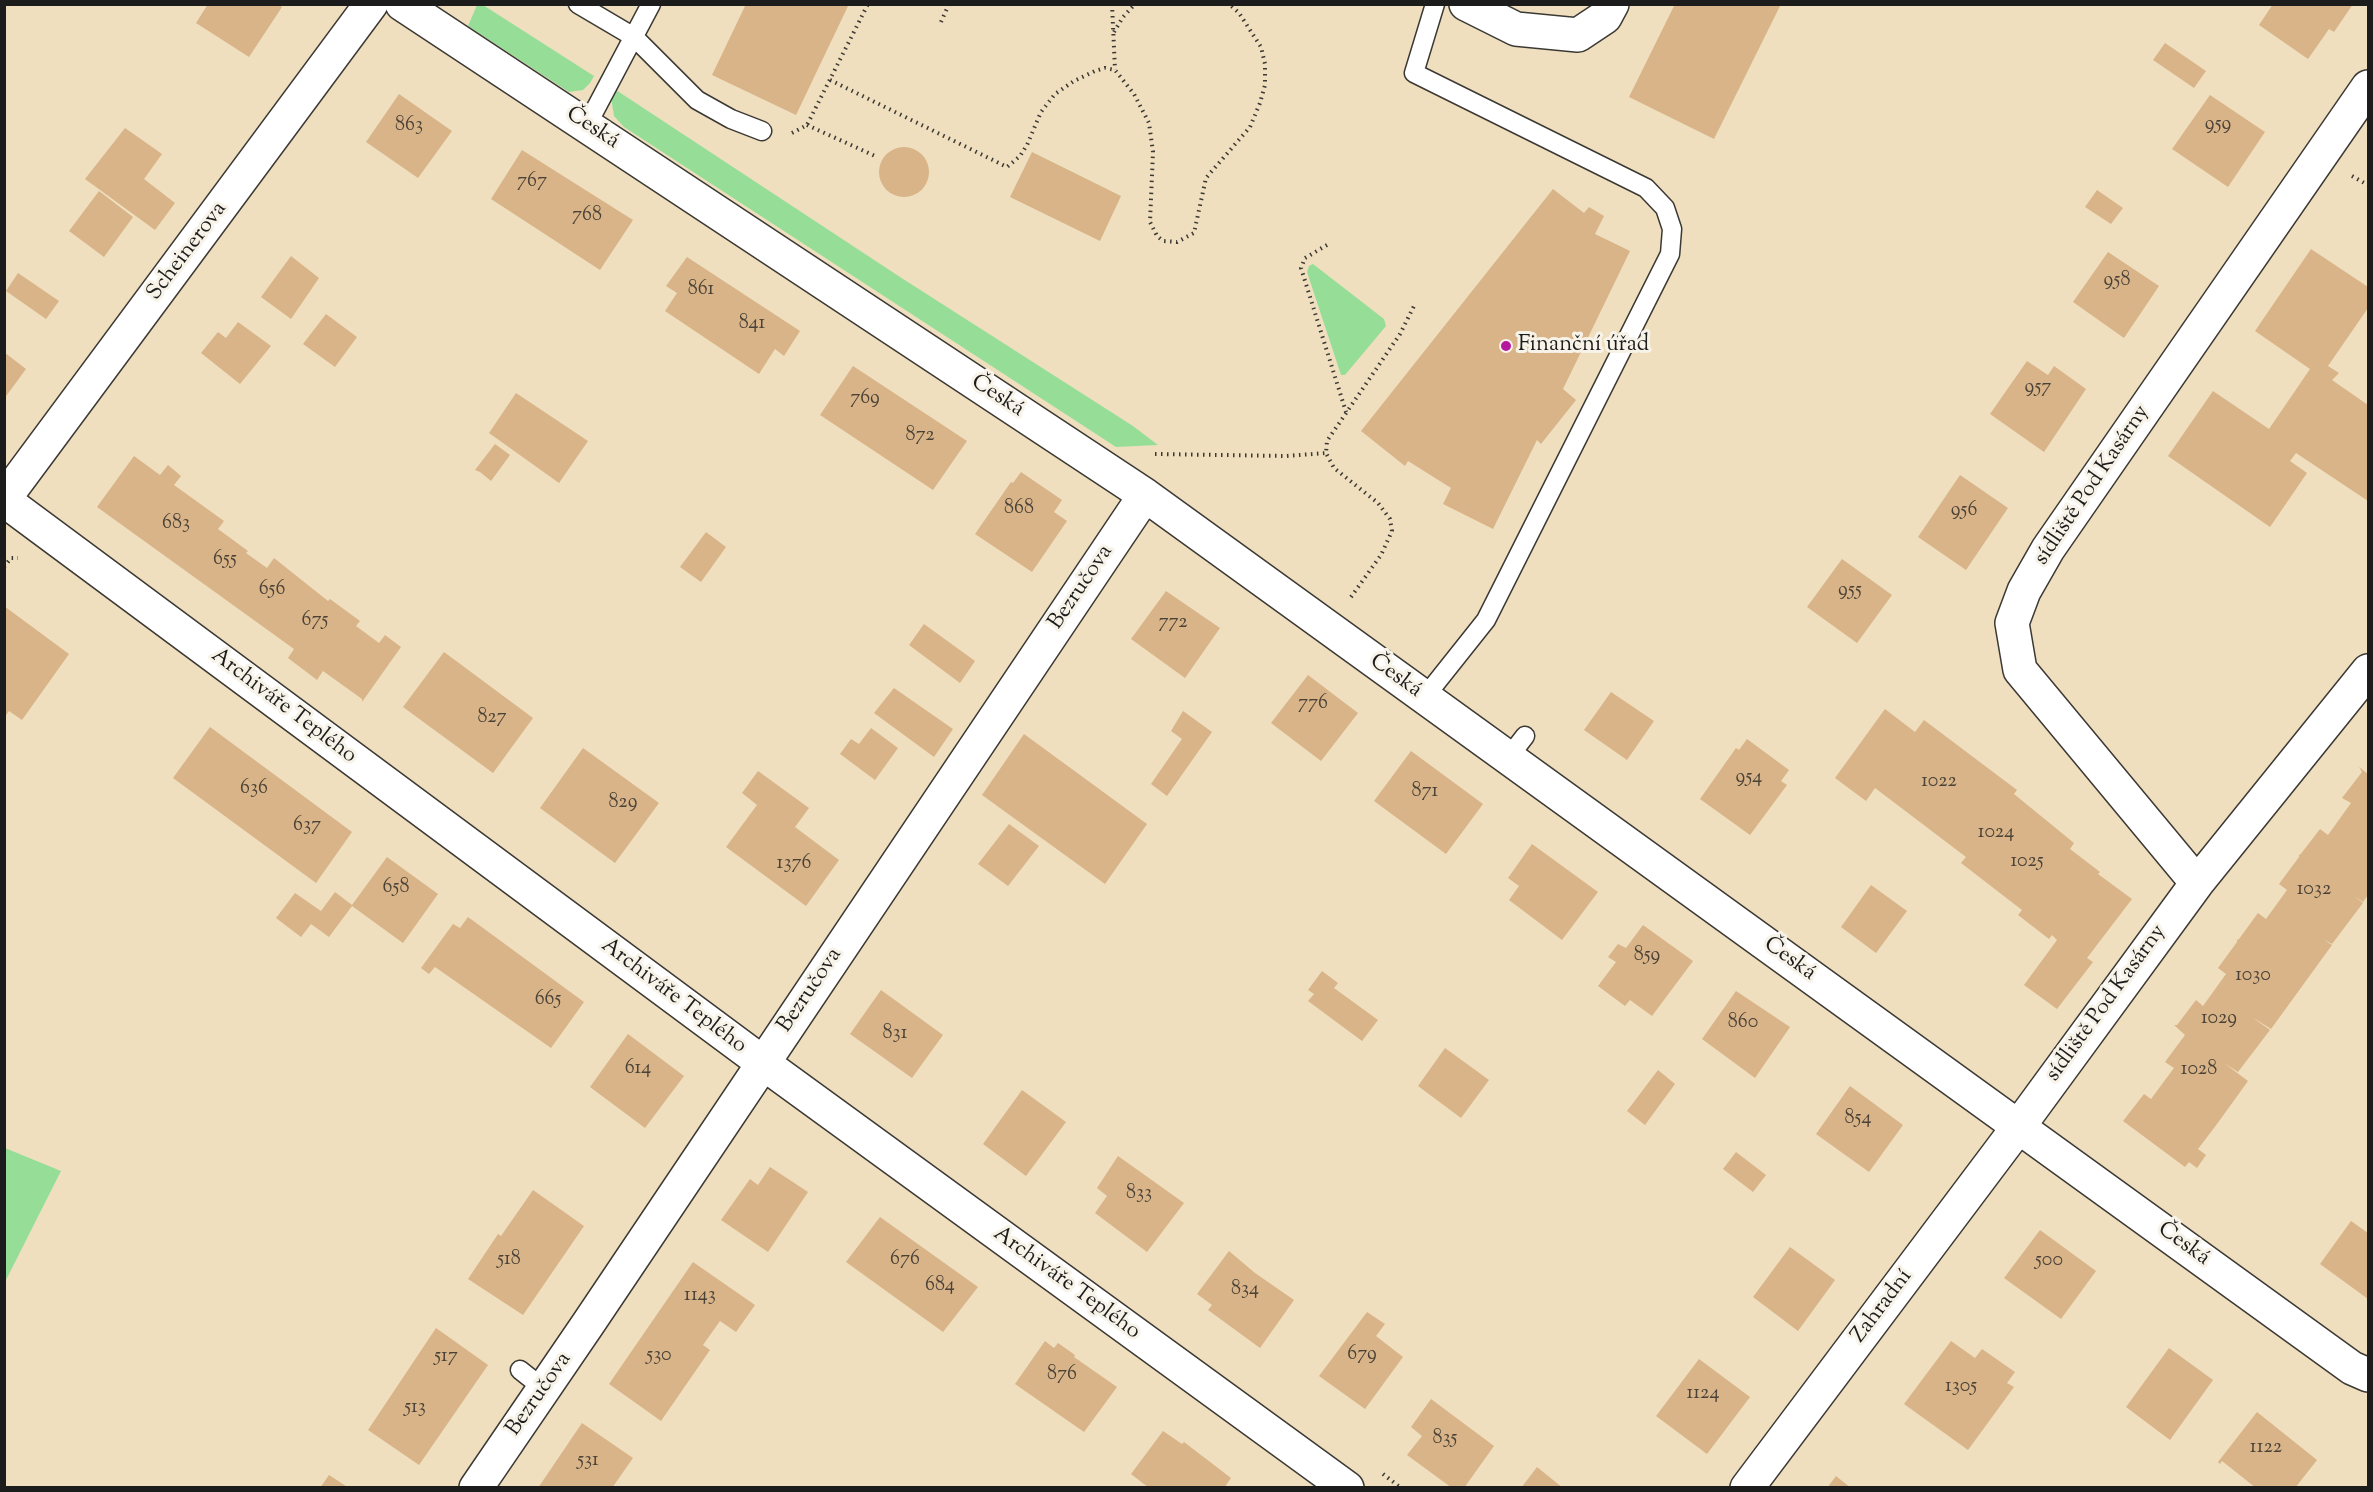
<!DOCTYPE html>
<html>
<head>
<meta charset="utf-8">
<style>
  body { margin:0 }
  #map { position:relative; width:2373px; height:1492px; overflow:hidden; background:#efdfbf; font-family:"Sorts Mill Goudy",serif }
  canvas { display:block }
  .frame { position:absolute; inset:0; border:6px solid #1c1c1c; pointer-events:none }
</style>
</head>
<body>
<div id="map">
<canvas width="2373" height="1492"></canvas>
<div class="frame"></div>
</div>
<script>
const c = document.querySelector('canvas').getContext('2d');
c.lineJoin = 'round';
function fill(path, color) {
  c.fillStyle = color;
  c.fill(path, 'evenodd');
}
function shape(rows) {
  const path = new Path2D();
  for (const r of rows) {
    if (r.length === 3) {
      path.moveTo(r[0] + r[2], r[1]);
      path.arc(r[0], r[1], r[2], 0, 2 * Math.PI);
      continue;
    }
    path.moveTo(r[0], r[1]);
    for (let i = 2; i < r.length; i += 2) path.lineTo(r[i], r[i + 1]);
  }
  return path;
}
function strokePath(path, color, width, dash) {
  c.strokeStyle = color;
  c.lineWidth = width;
  c.lineCap = dash ? 'butt' : 'round';
  c.setLineDash(dash || []);
  c.stroke(path);
}
function write(font, color, halo, rows, align = 'center') {
  c.font = font + ' "Sorts Mill Goudy",serif';
  c.lineWidth = 6;
  c.setLineDash([]);
  c.textBaseline = 'middle';
  c.strokeStyle = halo;
  c.fillStyle = color;
  for (const [text, x, y, turn = 0] of rows) {
    c.save();
    c.translate(x, y);
    c.rotate((+turn || 0) * Math.PI / 180);
    c.textAlign = isNaN(turn) ? turn : align;
    if (halo) c.strokeText(text, 0, 0);
    c.fillText(text, 0, 0);
    c.restore();
  }
}
fill(shape([
  [477,5,483,5,594,76,590,83,583,90,569,92,468,26],
  [616,90,900,277,1133,426,1158,445,1116,447,624,127,614,116,611,97],
  [1313,264,1384,319,1386,326,1345,375,1341,375,1307,272,1309,266],
  [5,1148,61,1171,5,1282]
]), '#96de98');
fill(shape([
  [208,4,277,4,282,7,249,57,196,23],
  [746,4,849,4,796,115,712,75],
  [1675,4,1781,4,1714,139,1629,97],
  [2273,4,2353,4,2334,32,2329,29,2308,59,2259,25],
  [2165,43,2206,71,2194,88,2153,60],
  [399,94,452,131,418,178,366,142],
  [2210,95,2265,132,2228,187,2172,149],
  [125,128,162,154,144,179,175,203,155,230,85,179],
  [904,172,25],
  [522,150,633,220,600,270,491,199],
  [1032,152,1121,196,1100,241,1010,197],
  [1553,189,1584,213,1589,207,1604,216,1595,234,1630,251,1563,389,1576,400,1541,444,1537,440,1493,529,1443,504,1451,488,1408,461,1405,466,1361,431],
  [2097,190,2123,208,2111,224,2085,207],
  [99,191,133,217,104,257,69,231],
  [2311,249,2368,287,2368,308,2328,366,2339,373,2332,380,2368,405,2368,501,2296,453,2290,461,2307,473,2270,527,2168,456,2213,391,2269,429,2310,369,2255,331],
  [2108,252,2159,286,2124,338,2073,302],
  [291,256,319,278,291,319,261,297],
  [687,257,800,331,784,356,775,349,759,374,665,311,677,293,666,286],
  [18,273,59,301,46,319,6,291],
  [326,314,357,337,335,367,303,344],
  [238,322,271,346,240,384,201,353,218,332,226,338],
  [4,352,26,369,4,399],
  [2027,361,2048,375,2054,366,2086,389,2044,452,1990,414],
  [853,366,967,441,933,490,820,415],
  [516,393,588,441,559,483,489,433],
  [495,444,510,455,491,481,480,472,475,470],
  [134,456,160,475,168,465,181,476,174,485,224,521,218,529,248,551,246,553,267,568,274,558,328,601,330,599,360,621,356,626,379,643,385,635,401,647,362,702,362,699,323,671,317,680,288,658,294,649,97,507],
  [1021,472,1062,500,1054,512,1067,521,1032,572,975,534,1011,482,1013,483],
  [1960,475,2008,508,1966,570,1918,537],
  [706,532,726,547,701,582,680,567],
  [1842,559,1892,595,1857,643,1807,607],
  [1166,591,1220,628,1185,678,1131,639],
  [4,606,69,654,22,720,9,711,4,718],
  [924,624,975,661,960,683,909,645],
  [444,652,533,718,493,773,403,707],
  [1308,675,1358,713,1321,761,1271,723],
  [894,688,953,729,934,757,874,713],
  [1611,692,1654,721,1627,760,1584,730],
  [1885,709,1915,732,1924,720,2017,790,2014,794,2074,843,2070,849,2100,872,2098,874,2132,899,2087,958,2093,962,2057,1009,2024,985,2057,940,2052,935,2049,939,2018,915,2022,910,1961,863,1966,857,1875,788,1866,801,1835,778],
  [1183,711,1212,732,1167,796,1151,784,1182,739,1171,731],
  [210,727,352,832,316,883,173,778],
  [871,728,898,748,875,780,840,754,851,739,859,744],
  [1024,734,1147,824,1105,884,982,795],
  [1747,739,1789,770,1781,781,1787,785,1750,835,1700,799,1736,748,1739,750],
  [583,748,659,803,615,863,540,808],
  [1411,751,1483,804,1446,854,1374,801],
  [2359,767,2368,774,2368,895,2363,902,2354,896,2363,903,2332,944,2323,939,2332,945,2271,1029,2252,1017,2270,1030,2238,1072,2224,1063,2248,1081,2217,1124,2209,1118,2217,1124,2198,1149,2206,1155,2197,1168,2189,1162,2185,1167,2123,1121,2144,1094,2151,1099,2174,1068,2165,1062,2185,1035,2174,1025,2177,1025,2196,1000,2203,1006,2226,974,2218,968,2237,942,2237,940,2239,939,2258,913,2266,919,2287,890,2279,884,2299,857,2299,854,2300,855,2320,829,2328,835,2351,803,2342,798,2362,772],
  [758,771,809,808,795,827,839,860,806,906,726,847,757,805,742,793],
  [1009,824,1039,846,1008,886,978,864],
  [1532,844,1598,892,1562,940,1509,900,1519,886,1508,878],
  [387,857,438,894,403,943,352,906,329,937,311,924,301,937,276,918,295,893,321,911,335,892,352,905],
  [1871,885,1907,911,1876,953,1841,927],
  [468,917,584,1002,551,1048,435,967,429,974,421,968,453,924,460,928],
  [1643,925,1693,961,1652,1016,1630,1000,1625,1006,1598,986,1616,962,1608,957,1618,944,1626,948],
  [1322,971,1338,983,1334,988,1378,1020,1362,1041,1308,1001,1314,994,1308,990],
  [881,990,943,1035,912,1078,850,1034],
  [1736,991,1790,1027,1755,1078,1702,1039],
  [628,1034,684,1076,645,1128,590,1087],
  [1445,1048,1489,1080,1461,1118,1418,1086],
  [1658,1070,1675,1084,1645,1125,1627,1111],
  [1850,1086,1903,1125,1869,1172,1816,1134],
  [1022,1090,1066,1122,1026,1176,983,1144],
  [1736,1152,1766,1175,1753,1192,1723,1169],
  [1118,1156,1184,1203,1147,1252,1095,1213,1107,1196,1097,1188],
  [770,1167,808,1192,768,1252,721,1220,750,1179,758,1185],
  [533,1190,584,1226,523,1315,468,1279,498,1234,501,1236],
  [880,1217,978,1287,943,1332,846,1262],
  [2351,1221,2368,1233,2368,1299,2320,1264],
  [2040,1230,2096,1271,2061,1319,2004,1278],
  [1790,1247,1835,1280,1798,1331,1753,1297],
  [1229,1251,1255,1273,1294,1300,1260,1348,1208,1310,1212,1305,1197,1294],
  [693,1262,755,1305,736,1332,720,1321,703,1345,710,1350,661,1421,609,1384],
  [1367,1312,1385,1324,1376,1336,1403,1357,1365,1409,1319,1376],
  [436,1328,488,1365,419,1465,368,1430],
  [1045,1341,1054,1348,1058,1343,1075,1355,1074,1357,1117,1387,1084,1432,1015,1384],
  [1951,1341,1975,1358,1982,1349,2015,1372,2007,1383,2014,1387,1968,1450,1904,1404],
  [2169,1348,2213,1380,2170,1440,2126,1407],
  [1699,1359,1750,1397,1707,1454,1656,1416],
  [1431,1399,1494,1446,1464,1488,1452,1488,1407,1455,1422,1436,1411,1427],
  [2257,1412,2317,1460,2295,1488,2256,1488,2222,1461,2220,1464,2218,1462],
  [582,1423,633,1458,612,1488,538,1488],
  [1163,1431,1182,1444,1184,1442,1231,1478,1224,1488,1149,1488,1131,1474],
  [1537,1467,1563,1488,1521,1488],
  [329,1475,349,1488,320,1488],
  [1836,1476,1851,1488,1827,1488]
]), '#d8b488');
const service = shape([
  [578,4,634,37,697,100,731,119,762,131],
  [587,125,651,4],
  [1424,698,1486,620,1670,254,1672,229,1665,208,1646,188,1414,73,1435,4],
  [1508,758,1525,736],
  [520,1370,544,1389]
]);
const minor = shape([
  [402,4,1145,495,2352,1368,2368,1375],
  [1466,4,1516,29,1578,35,1605,17,1612,4],
  [4,499,371,4],
  [4,500,763,1063,1347,1488],
  [2197,883,2020,670,2012,623,2024,591,2048,549,2368,87],
  [476,1488,588,1324,1145,495],
  [1747,1488,2019,1126,2197,883,2368,671]
]);
strokePath(service, '#3c3934', 21);
strokePath(minor, '#3c3934', 36);
strokePath(shape([
  [1112,4,1115,70],
  [941,22,949,4],
  [1114,32,1123,17,1135,4],
  [830,80,1007,167,1020,156,1027,145,1041,112,1055,94,1074,81,1095,71,1105,68,1115,70,1134,94,1149,123,1153,152,1150,222,1157,236,1163,241,1177,242,1194,233,1206,178,1250,127,1260,103,1265,85,1265,64,1261,47,1239,13,1229,4],
  [807,125,875,156],
  [792,133,807,125,868,4],
  [2352,176,2368,185],
  [1327,245,1305,258,1301,268,1346,412],
  [1155,454,1286,456,1326,453],
  [4,567,11,558,18,558],
  [1351,597,1381,555,1392,531,1390,519,1378,503,1334,468,1326,453,1327,441,1400,334,1414,306],
  [1383,1474,1401,1488]
]), '#3c3934', 4, [1.5, 4.5]);
strokePath(service, '#fff', 18);
strokePath(minor, '#fff', 33);
for (const [x, y, r, color] of [
  [1506,346,6,"#b5179e"]
]) {
  const dot = new Path2D();
  dot.arc(x, y, r, 0, 2 * Math.PI);
  c.fillStyle = color;
  c.fill(dot);
  strokePath(dot, '#f7f3e8', 2);
}
write('20px', '#4b4237', null, [
  ["959",2218,126],
  ["863",409,127],
  ["767",532,183],
  ["768",587,217],
  ["958",2117,282],
  ["861",701,291],
  ["841",752,325],
  ["957",2038,389],
  ["769",865,400],
  ["872",920,437],
  ["868",1019,510],
  ["956",1964,512],
  ["683",176,525],
  ["655",225,561],
  ["656",272,591],
  ["955",1850,592],
  ["675",315,622],
  ["772",1173,624],
  ["776",1313,705],
  ["827",492,719],
  ["954",1749,779],
  ["1022",1939,783],
  ["636",254,790],
  ["871",1425,793],
  ["829",623,804],
  ["637",307,827],
  ["1024",1996,834],
  ["1025",2027,863],
  ["1376",794,865],
  ["658",396,889],
  ["1032",2314,891],
  ["859",1647,957],
  ["1030",2253,977],
  ["665",548,1001],
  ["1029",2219,1020],
  ["860",1743,1024],
  ["831",895,1035],
  ["614",638,1070],
  ["1028",2199,1071],
  ["854",1858,1120],
  ["833",1139,1195],
  ["518",509,1261],
  ["676",905,1261],
  ["500",2049,1262],
  ["684",940,1287],
  ["834",1245,1291],
  ["1143",700,1297],
  ["679",1362,1356],
  ["530",659,1357],
  ["517",446,1358],
  ["876",1062,1376],
  ["1305",1961,1388],
  ["1124",1703,1395],
  ["513",415,1409],
  ["835",1445,1440],
  ["1122",2266,1449],
  ["531",588,1462]
]);
write('22px', '#1c1c1c', '#f7f3e8', [
  ["Česká",592,129,33],
  ["Scheinerova",188,252,-53],
  ["Česká",997,397,33],
  ["sídliště Pod Kasárny",2093,486,-56],
  ["Bezručova",1082,588,-56],
  ["Česká",1395,677,36],
  ["Archiváře Teplého",283,707,37],
  ["Česká",1789,960,36],
  ["Bezručova",811,991,-56],
  ["Archiváře Teplého",673,997,37],
  ["sídliště Pod Kasárny",2107,1004,-54],
  ["Česká",2183,1245,36],
  ["Archiváře Teplého",1066,1284,36],
  ["Zahradní",1883,1307,-53],
  ["Bezručova",540,1395,-55]
]);
write('22px', '#1c1c1c', '#f7f3e8', [
  ["Finanční úřad",1518,346]
], 'left');
</script>
</body>
</html>
